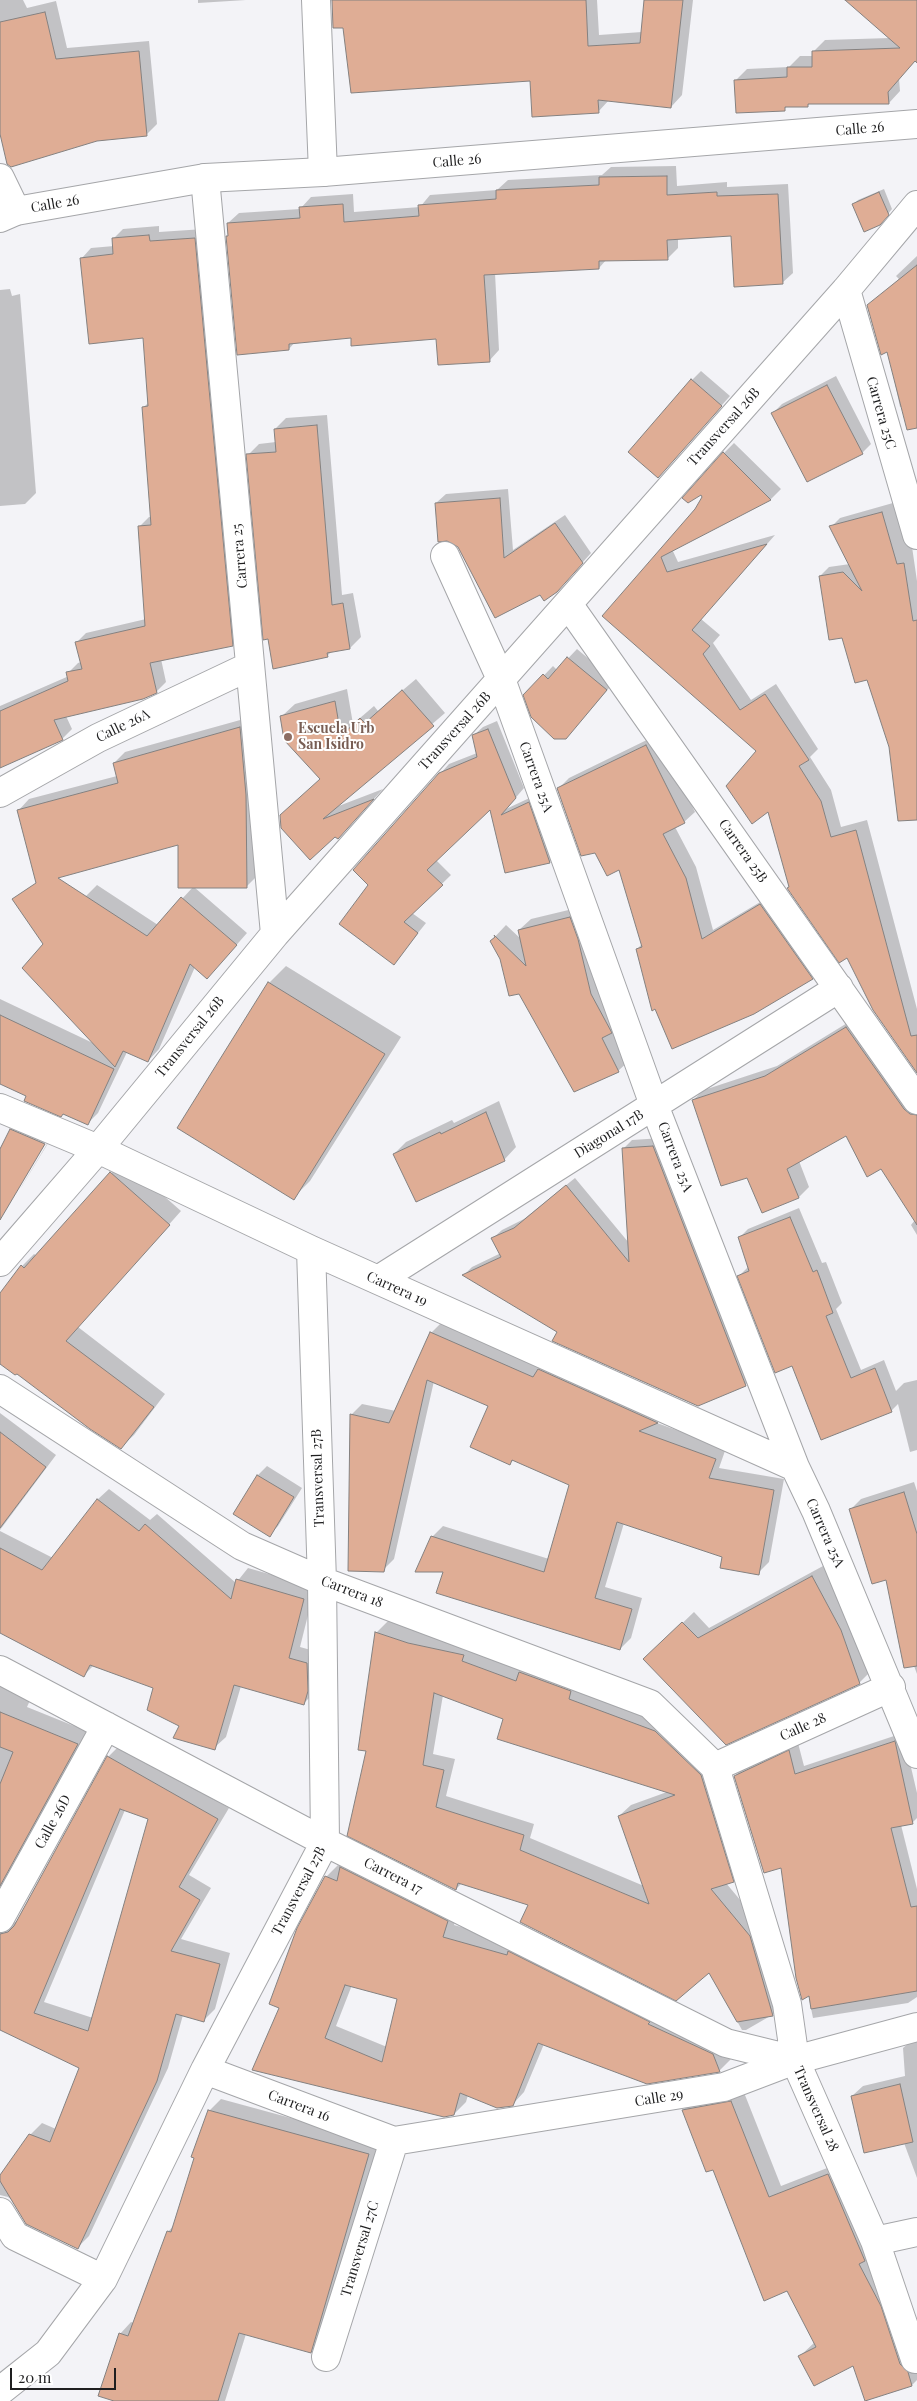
<!DOCTYPE html>
<html>
<head>
<meta charset="utf-8">
<style>
  body { margin:0 }
  #map { position:relative; width:917px; height:2401px; overflow:hidden; background:#f3f3f7; font-family:"Playfair Display",serif }
  canvas { display:block }
  .scale { position:absolute; left:10px; top:2368px; width:106px; height:22px; box-sizing:border-box; border:2px solid #1f1f20; border-top:0; padding-left:6px; font-size:15px; line-height:18px; white-space:nowrap; color:#1f1f20; -webkit-text-stroke:4px #fff; paint-order:stroke }
</style>
</head>
<body>
<div id="map">
<canvas width="917" height="2401"></canvas>
<div class="scale">20 m</div>
</div>
<script>
const c = document.querySelector('canvas').getContext('2d');
c.lineJoin = 'round';
function fill(path, color) {
  c.fillStyle = color;
  c.fill(path, 'evenodd');
}
function shape(rows) {
  const path = new Path2D();
  for (const r of rows) {
    path.moveTo(r[0], r[1]);
    for (let i = 2; i < r.length; i += 2) path.lineTo(r[i], r[i + 1]);
  }
  return path;
}
function strokePath(path, color, width, dash) {
  c.strokeStyle = color;
  c.lineWidth = width;
  c.lineCap = dash ? 'butt' : 'round';
  c.setLineDash(dash || []);
  c.stroke(path);
}
function write(font, color, halo, rows, align = 'center') {
  c.font = font + ' "Playfair Display",serif';
  c.lineWidth = 4;
  c.setLineDash([]);
  c.textBaseline = 'middle';
  c.strokeStyle = halo;
  c.fillStyle = color;
  for (const [text, x, y, turn = 0] of rows) {
    c.save();
    c.translate(x, y);
    c.rotate((+turn || 0) * Math.PI / 180);
    c.textAlign = isNaN(turn) ? turn : align;
    if (halo) c.strokeText(text, 0, 0);
    c.fillText(text, 0, 0);
    c.restore();
  }
}
fill(shape([
  [0,0,23,0,27,8,56,1,67,48,149,41,157,124,146,135,0,128],
  [198,0,246,0,198,3],
  [333,0,597,0,599,35,642,32,645,0,693,0,682,95,671,107,609,100,598,112,531,80,344,27],
  [847,0,917,0,917,59,899,79,900,91,889,103,810,103,807,106,788,106,784,109,736,80,747,69,789,67,800,56,813,56,813,52,825,40,890,38],
  [676,166,677,186,727,182,727,187,788,184,793,273,782,283,732,235,678,238,678,248,667,259,607,259,599,268,495,273,499,350,489,361,437,337,352,336,295,342,289,349,229,235,228,223,239,213,300,209,311,197,353,194,354,212,420,207,430,195,497,190,508,180,602,175,611,167],
  [884,189,892,209,884,219,854,204,858,200],
  [159,226,159,232,204,229,242,635,232,645,161,659,166,682,156,692,66,716,72,729,62,739,0,767,0,706,69,676,68,673,78,663,81,662,77,642,86,633,146,619,139,527,149,517,152,517,144,407,149,402,144,337,82,258,91,248,114,246,113,239,123,229],
  [917,256,917,404,900,407,888,350,868,306,899,279,896,276],
  [10,289,12,296,20,294,36,493,25,504,0,506,0,290],
  [701,371,730,396,667,467,692,380],
  [836,376,871,444,862,453,773,413,782,404],
  [327,415,342,595,353,593,361,637,350,648,332,651,327,656,248,455,259,444,276,442,275,429,286,418],
  [734,443,781,489,771,499,672,549,678,562,775,535,701,619,720,635,713,643,751,700,776,684,818,749,810,757,831,790,841,827,867,820,917,1009,917,1071,847,957,790,887,758,750,604,616,696,510,704,497,724,453],
  [508,489,513,550,565,515,591,553,566,581,541,593,459,546,436,503,446,494],
  [900,501,910,533,917,581,917,784,891,747,868,678,843,637,820,576,829,567,850,564,831,527,840,518],
  [577,649,615,681,575,728,525,695,553,666,557,670],
  [416,679,445,713,336,807,383,789,338,838,335,835,310,858,321,778,282,716,295,704,347,689,353,724,374,706,378,711],
  [251,717,258,875,246,887,194,887,247,933,218,966,195,967,159,1049,148,1061,127,1052,98,1113,87,1124,0,1083,0,999,95,1044,86,896,97,885,158,925,193,887,179,844,18,811,29,799,117,776,114,763,125,752],
  [497,721,524,788,506,809,538,794,559,853,550,862,505,871,490,808,436,860,451,875,412,913,426,923,394,963,370,885,440,774,449,764,477,753,473,736,483,727],
  [657,735,695,812,684,822,675,827,696,867,713,930,772,895,823,967,812,978,637,949,642,944,620,868,558,789,569,778],
  [581,907,630,1060,618,1071,501,958,491,941,506,925,521,939,519,930,531,919],
  [286,966,401,1037,310,1181,293,1198,269,983],
  [857,1017,917,1101,917,1235,911,1225,915,1220,881,1168,846,1134,799,1161,809,1187,799,1197,748,1176,693,1100,704,1090,777,1066],
  [499,1101,516,1147,504,1160,394,1154,406,1142,452,1120,454,1123],
  [20,1121,53,1135,22,1186,20,1189,50,1139,47,1138,15,1193,0,1207,0,1148,11,1130],
  [662,1138,754,1376,746,1384,698,1405,558,1331,464,1275,472,1267,501,1253,493,1238,502,1230,524,1219,575,1178,629,1243,623,1149,632,1140],
  [123,1160,181,1211,78,1327,165,1394,134,1435,121,1447,0,1361,0,1295,22,1266,34,1254,37,1256],
  [799,1208,822,1263,826,1262,842,1303,836,1309,861,1370,884,1360,896,1391,904,1383,917,1380,917,1450,910,1452,898,1404,891,1411,793,1365,739,1276,748,1267,739,1238,748,1229],
  [442,1322,668,1412,657,1423,726,1448,719,1468,784,1479,769,1562,758,1573,723,1556,624,1523,605,1587,642,1598,631,1638,620,1649,445,1571,432,1537,443,1526,549,1559,570,1484,514,1460,510,1463,490,1406,434,1381,394,1559,383,1570,351,1415,362,1404,396,1411,431,1333],
  [0,1413,56,1455,0,1530],
  [267,1466,302,1488,278,1526,269,1535,235,1514,258,1475],
  [914,1482,917,1491,917,1674,900,1628,887,1578,850,1510,861,1499],
  [109,1489,150,1520,157,1514,236,1583,248,1568,315,1587,300,1647,318,1652,315,1692,303,1704,241,1686,226,1737,214,1748,180,1726,155,1688,94,1665,84,1675,0,1632,0,1531,53,1558,97,1500],
  [823,1566,852,1619,870,1672,859,1683,645,1659,694,1612,709,1628],
  [388,1621,666,1720,712,1764,744,1870,733,1881,726,1883,761,1925,784,2004,772,2015,746,2030,742,2030,709,1971,529,1904,462,1883,456,1889,368,1750,360,1748,377,1632],
  [443,1695,505,1719,667,1792,631,1805,619,1816,644,1886,530,1838,534,1824,446,1796,455,1759,433,1754],
  [0,1679,32,1696,27,1707,89,1732,0,1893],
  [903,1733,917,1793,917,1818,913,1822,901,1825,917,1889,917,1997,908,2003,813,2018,782,1866,735,1776,744,1767,798,1743,804,1766],
  [120,1745,229,1808,189,1875,211,1888,181,1939,230,1953,215,2009,203,2021,183,2015,168,2068,89,2236,77,2248,8,2197,0,2195,0,2177,30,2135,42,2123,56,2129,80,2067,0,2028,0,1916,13,1923,17,1921,108,1757],
  [125,1810,149,1818,93,2018,44,2002],
  [353,1856,459,1909,454,1925,519,1943,725,2042,731,2059,719,2071,544,2044,524,2092,512,2105,468,2095,466,2102,454,2114,254,2069,280,2007,326,1877,338,1865,342,1867],
  [352,1985,398,1998,387,2047,336,2026],
  [917,2036,917,2178,904,2143,852,2096,863,2086,905,2076,903,2048],
  [743,2090,781,2186,840,2163,917,2358,917,2380,912,2385,866,2400,853,2364,800,2356,815,2342,788,2290,713,2168,683,2110,695,2098],
  [221,2099,379,2142,322,2340,311,2352,246,2334,225,2401,118,2401,120,2334,131,2322,134,2323,168,2232,174,2225,209,2111]
]), '#0003');
const building = shape([
  [332,0,586,0,588,46,640,43,644,0,683,0,671,108,598,100,599,113,532,117,530,81,351,93,343,28,333,28,332,0],
  [845,0,917,0,917,63,915,61,888,92,889,104,808,104,808,107,785,107,785,111,736,113,734,80,787,77,787,67,812,67,812,51,900,48,845,0],
  [45,12,56,59,139,51,147,136,97,141,11,167,7,164,0,134,0,22,45,12],
  [667,176,667,195,717,192,717,196,778,194,783,284,734,287,731,236,667,240,668,260,599,261,599,269,484,275,490,362,438,365,436,339,351,346,351,338,289,344,289,350,237,355,226,236,228,236,227,223,300,218,299,207,343,204,344,222,419,216,418,205,496,199,496,190,599,185,599,177,667,176],
  [879,192,889,215,880,225,864,232,852,204,879,192],
  [149,235,150,241,195,238,233,646,150,663,157,693,143,699,54,720,63,740,0,768,0,711,68,681,66,672,82,669,75,642,145,626,138,526,151,525,142,407,148,406,143,338,89,344,80,258,113,254,112,238,149,235],
  [917,265,917,428,907,430,887,352,881,355,867,305,917,265],
  [691,379,722,406,658,478,628,452,691,379],
  [827,385,863,454,807,482,771,413,827,385],
  [317,425,332,605,343,603,350,649,327,653,328,657,273,669,268,639,263,640,246,454,276,452,274,429,317,425],
  [723,452,771,500,661,557,667,572,767,544,692,630,710,646,703,654,740,710,765,694,809,760,799,766,821,801,831,837,856,830,911,1036,917,1035,917,1073,873,1010,847,958,839,963,787,888,789,887,768,812,752,824,726,786,756,751,602,616,695,509,702,497,701,495,688,503,682,498,723,452],
  [500,498,504,558,555,523,583,563,557,592,544,601,540,595,495,618,458,547,447,541,438,542,435,503,500,498],
  [882,512,897,564,904,563,913,621,917,620,917,820,898,821,889,747,867,680,855,683,842,638,829,640,819,576,843,572,862,591,829,526,882,512],
  [567,657,607,690,566,739,554,739,531,717,523,695,543,674,548,679,567,657],
  [402,690,434,726,323,819,374,799,338,839,335,837,310,860,281,828,280,815,320,779,284,740,280,716,335,701,341,736,360,718,365,723,402,690],
  [240,727,246,795,247,888,178,888,178,845,58,878,147,936,181,897,237,945,207,979,190,964,148,1062,123,1051,115,1067,22,968,43,944,12,899,36,883,17,810,118,783,113,763,240,727],
  [488,729,516,798,501,815,529,802,550,863,505,873,490,810,427,870,443,885,404,922,418,933,394,965,339,924,368,885,353,870,439,773,477,757,472,735,488,729],
  [646,745,685,823,663,834,686,878,702,939,760,904,813,979,754,1014,672,1049,655,1009,652,1011,636,949,642,947,619,870,607,876,595,853,581,856,557,788,646,745],
  [570,917,578,939,591,994,612,1033,602,1038,619,1072,574,1092,519,994,509,996,500,959,490,941,495,937,494,935,526,966,518,930,570,917],
  [268,982,385,1054,294,1200,177,1128,268,982],
  [0,1015,114,1069,88,1125,63,1114,61,1117,24,1101,26,1096,0,1084,0,1015],
  [846,1027,904,1109,910,1114,917,1115,917,1225,881,1169,867,1177,846,1136,787,1169,799,1198,762,1213,747,1178,721,1186,692,1100,765,1076,846,1027],
  [486,1112,505,1161,416,1202,393,1154,440,1132,441,1134,486,1112],
  [10,1129,45,1144,0,1220,0,1149,10,1129],
  [653,1146,746,1386,698,1406,552,1341,557,1332,462,1275,501,1257,491,1238,514,1228,566,1185,629,1262,622,1148,653,1146],
  [110,1172,170,1225,66,1341,154,1407,121,1449,90,1429,17,1374,15,1375,0,1364,0,1293,21,1265,24,1268,110,1172],
  [790,1217,813,1272,817,1270,833,1313,826,1316,851,1378,875,1368,892,1412,821,1440,792,1366,775,1373,737,1276,749,1271,738,1237,790,1217],
  [430,1332,533,1377,538,1369,658,1423,639,1431,716,1459,709,1478,774,1490,759,1575,720,1568,722,1557,617,1522,595,1598,632,1609,620,1650,436,1593,443,1572,415,1572,431,1536,544,1572,569,1485,512,1460,510,1465,470,1447,488,1406,427,1380,384,1572,348,1571,350,1414,389,1423,430,1332],
  [0,1432,46,1467,0,1528,0,1432],
  [257,1475,294,1497,270,1537,233,1514,257,1475],
  [904,1492,917,1534,917,1666,904,1668,886,1580,872,1584,849,1509,904,1492],
  [97,1499,139,1531,145,1524,231,1599,236,1579,304,1599,289,1658,307,1663,308,1691,304,1705,234,1685,215,1750,173,1738,179,1726,147,1710,153,1688,90,1665,84,1677,0,1633,0,1548,42,1570,97,1499],
  [812,1576,841,1630,860,1684,726,1745,643,1659,682,1622,698,1638,812,1576],
  [375,1632,408,1643,464,1655,462,1661,516,1681,519,1672,571,1691,569,1699,655,1731,701,1775,734,1882,711,1889,750,1936,773,2016,737,2022,709,1973,676,2001,520,1922,528,1905,458,1883,456,1890,347,1836,366,1751,358,1750,375,1632],
  [434,1693,503,1719,497,1739,675,1795,618,1816,649,1904,520,1850,524,1835,436,1807,444,1770,423,1765,434,1693],
  [0,1712,78,1744,0,1886,0,1784,13,1752,0,1747,0,1712],
  [895,1741,913,1824,891,1828,911,1907,917,1906,917,1991,811,2009,809,1996,802,2000,796,1978,781,1868,764,1873,734,1776,789,1750,795,1774,895,1741],
  [107,1756,218,1819,179,1887,200,1900,171,1951,220,1964,204,2022,176,2014,157,2081,78,2249,26,2224,0,2181,0,2175,29,2134,50,2142,79,2068,0,2030,0,1934,8,1932,14,1926,107,1756],
  [120,1809,148,1819,88,2031,34,2013,120,1809],
  [340,1867,448,1921,443,1937,507,1955,508,1951,650,2022,648,2024,713,2054,720,2072,647,2084,538,2043,513,2106,497,2108,460,2093,454,2115,444,2117,252,2070,279,2008,269,2004,297,1928,325,1876,337,1881,340,1867],
  [345,1985,397,1999,382,2062,325,2038,345,1985],
  [900,2084,913,2142,864,2153,851,2096,900,2084],
  [731,2101,769,2197,828,2174,865,2261,859,2264,881,2306,900,2364,908,2372,912,2386,865,2401,853,2366,814,2386,798,2356,816,2347,787,2291,764,2301,713,2170,706,2172,682,2110,731,2101],
  [208,2110,369,2154,311,2353,239,2333,218,2401,114,2401,98,2396,119,2333,128,2336,167,2231,171,2232,194,2158,191,2157,208,2110]
]);
fill(building, '#dfad95');
strokePath(building, '#848180', 1);
const minor = shape([
  [316,0,323,172],
  [0,178,16,211],
  [205,178,275,934],
  [846,290,917,535],
  [445,556,501,679,654,1105,795,1467,816,1511,917,1754],
  [568,604,917,1100],
  [0,793,98,738,250,666],
  [0,1108,98,1149,311,1250,795,1467],
  [0,1262,98,1149,275,934,846,290,917,205],
  [378,1280,839,988],
  [0,1389,242,1546,322,1581,650,1704,715,1767,787,2004,795,2060,875,2241,915,2359],
  [0,1670,325,1842,726,2043,795,2060],
  [715,1767,891,1687],
  [0,1918,106,1726],
  [205,2070,394,2141,724,2087,795,2060,917,2027],
  [0,2212,15,2236,103,2279],
  [875,2241,917,2232],
  [326,2357,394,2141],
  [0,2391,48,2353,103,2279,205,2070,325,1842,322,1581,311,1250]
]);
const major = shape([
  [0,218,16,211,205,178,323,172,917,124]
]);
strokePath(minor, '#a5a6a9', 30);
strokePath(major, '#a5a6a9', 30);
strokePath(minor, '#fff', 28);
strokePath(major, '#fff', 28);
for (const [x, y, r, color] of [
  [288,737,5,"#8d6e63"]
]) {
  const dot = new Path2D();
  dot.arc(x, y, r, 0, 2 * Math.PI);
  c.fillStyle = color;
  c.fill(dot);
  strokePath(dot, '#fff', 2);
}
write('14px', '#1f1f20', '#fff', [
  ["Calle 26",860,129,-5],
  ["Calle 26",457,161,-5],
  ["Calle 26",55,204,-10],
  ["Carrera 25C",881,413,74],
  ["Transversal 26B",724,427,-48],
  ["Carrera 25",240,556,-95],
  ["Calle 26A",123,726,-26],
  ["Transversal 26B",455,731,-48],
  ["Carrera 25A",536,777,70],
  ["Carrera 25B",743,851,55],
  ["Transversal 26B",190,1037,-51],
  ["Diagonal 17B",609,1134,-32],
  ["Carrera 25A",675,1157,69],
  ["Carrera 19",397,1289,24],
  ["Transversal 27B",318,1478,-92],
  ["Carrera 25A",825,1533,66],
  ["Carrera 18",352,1592,21],
  ["Calle 28",803,1727,-24],
  ["Calle 26D",53,1822,-61],
  ["Carrera 17",393,1876,27],
  ["Transversal 27B",299,1891,-62],
  ["Calle 29",659,2098,-9],
  ["Carrera 16",299,2106,21],
  ["Transversal 28",816,2109,66],
  ["Transversal 27C",360,2249,-73]
]);
write('bold 14px', '#785e54', '#fff', [
  ["Escuela Urb",298,729],
  ["San Isidro",298,745]
], 'left');
</script>
</body>
</html>
